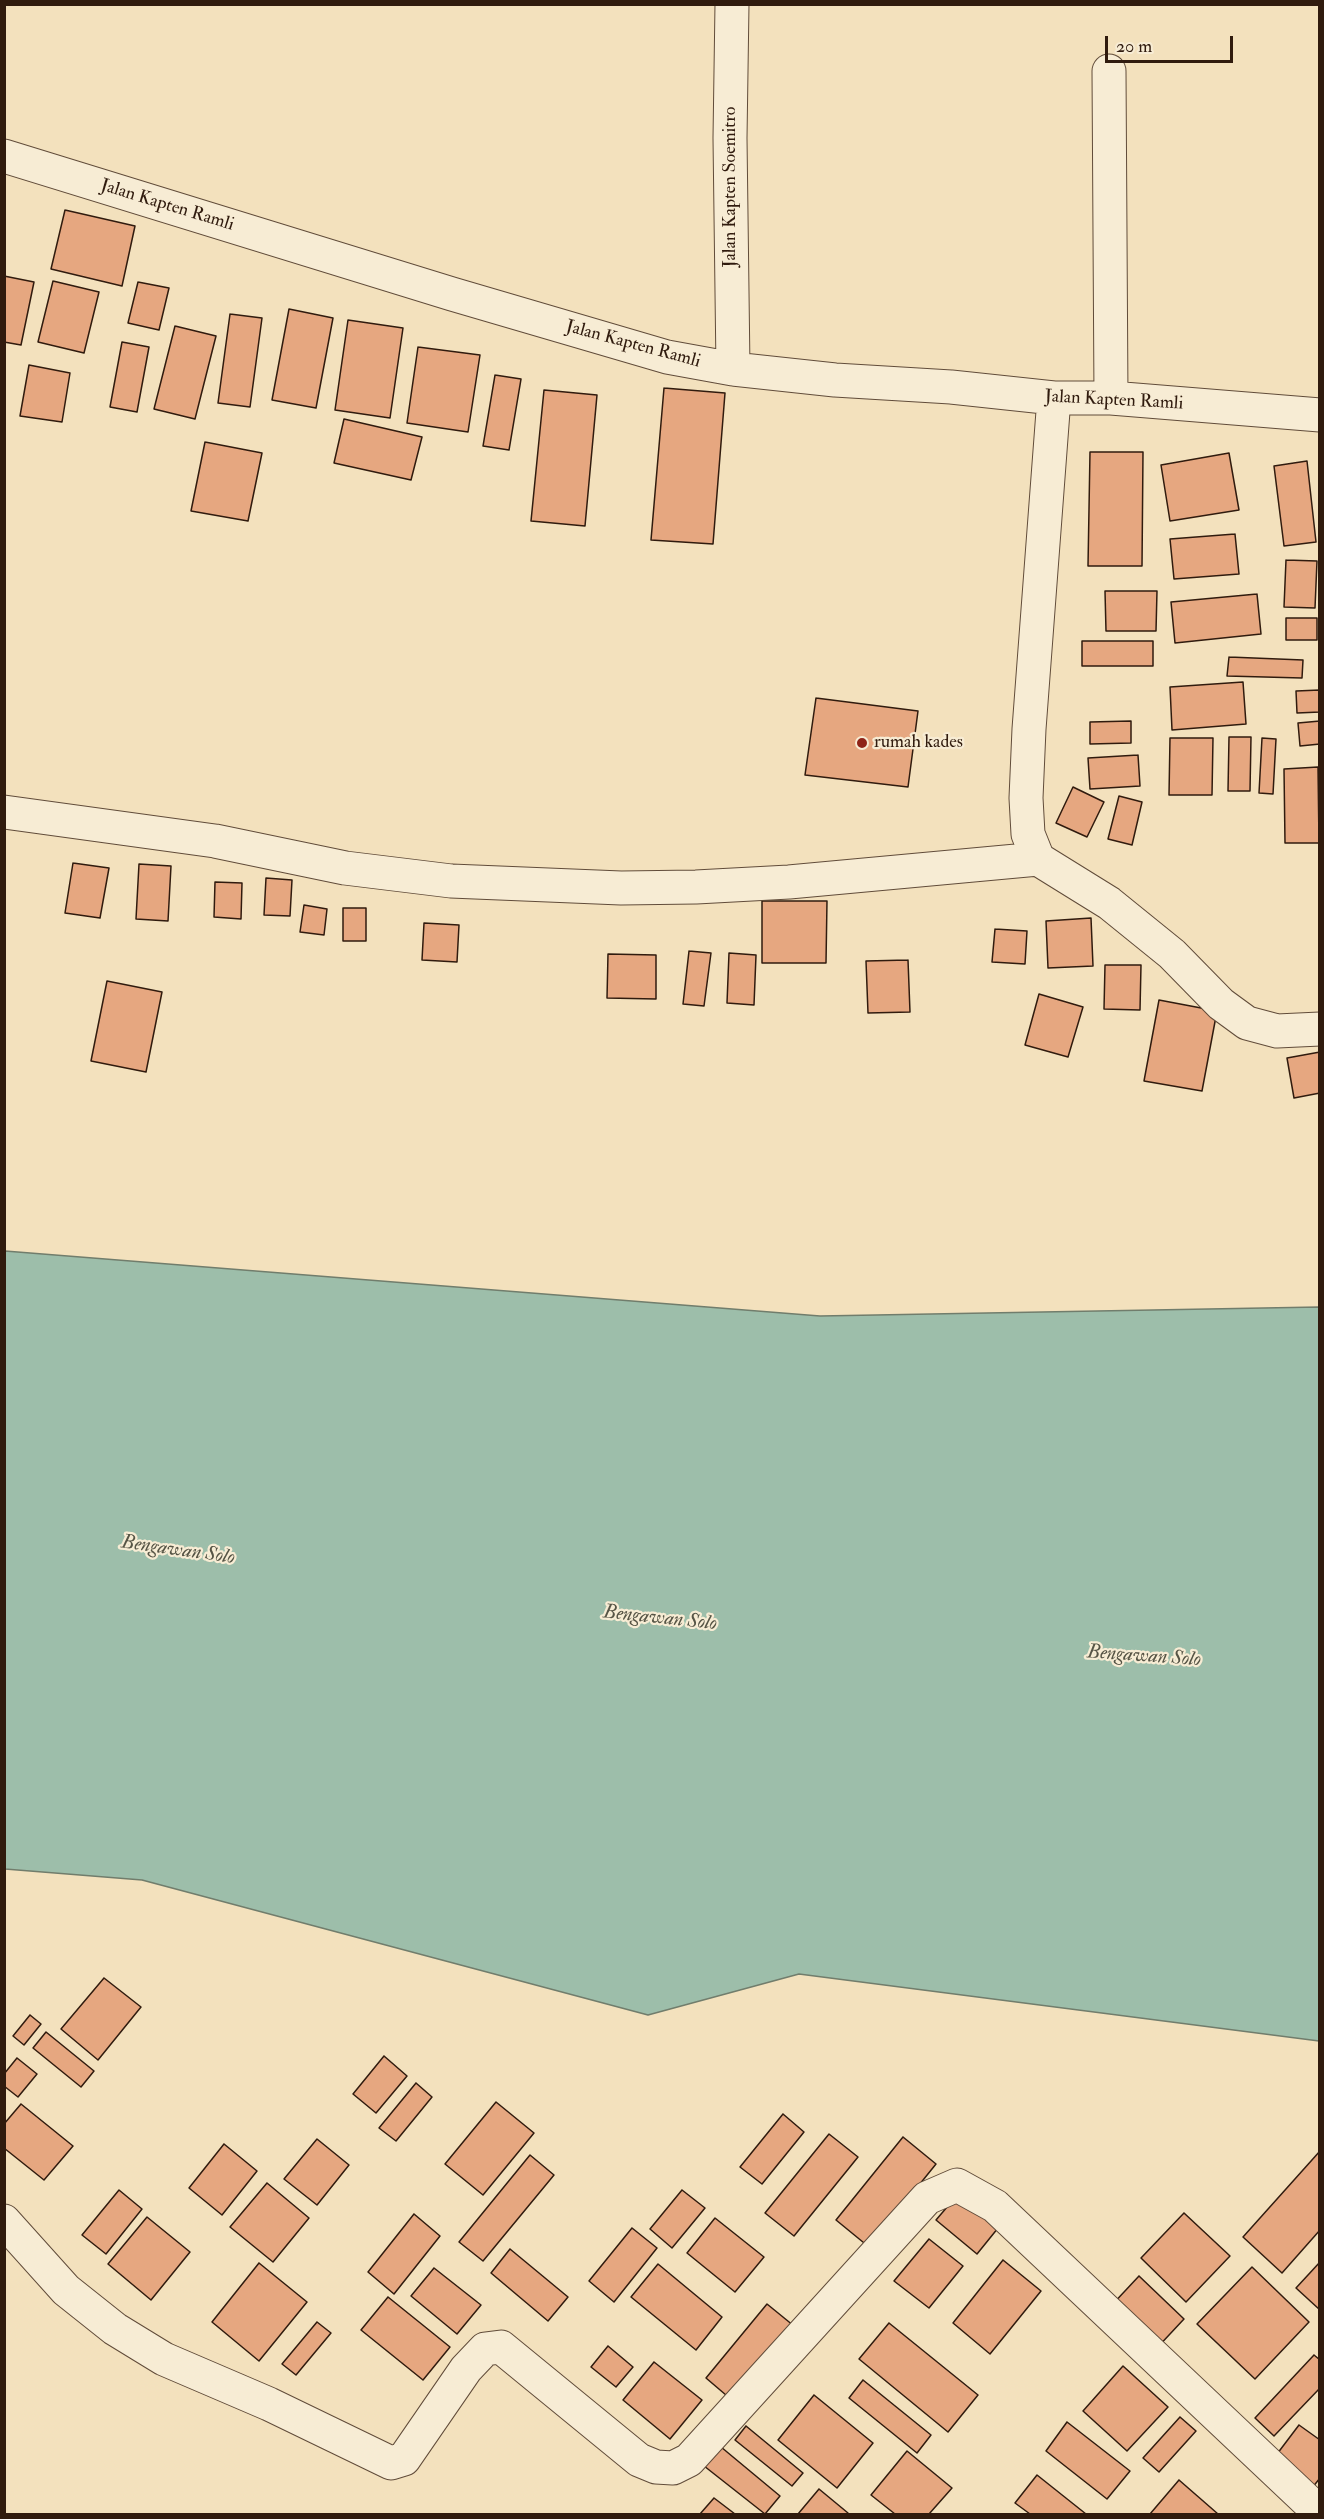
<!DOCTYPE html>
<html>
<head>
<meta charset="utf-8">
<style>
  body { margin:0 }
  #map { position:relative; width:1324px; height:2519px; overflow:hidden; background:#f3e1bd; font-family:"IM FELL Double Pica",serif }
  canvas { display:block }
  .frame { position:absolute; inset:0; border:6px solid #301b0e; pointer-events:none }
  .scale { position:absolute; left:1105px; top:36px; width:128px; height:27px; box-sizing:border-box; border:3px solid #301b0e; border-top:0; padding-left:8px; font-size:18px; line-height:21px; white-space:nowrap; color:#301b0e; -webkit-text-stroke:4px #f7ecd4; paint-order:stroke }
</style>
</head>
<body>
<div id="map">
<canvas width="1324" height="2519"></canvas>
<div class="frame"></div>
<div class="scale">20 m</div>
</div>
<script>
const c = document.querySelector('canvas').getContext('2d');
c.lineJoin = 'round';
function fill(path, color) {
  c.fillStyle = color;
  c.fill(path, 'evenodd');
}
function shape(rows) {
  const path = new Path2D();
  for (const r of rows) {
    path.moveTo(r[0], r[1]);
    for (let i = 2; i < r.length; i += 2) path.lineTo(r[i], r[i + 1]);
  }
  return path;
}
function strokePath(path, color, width, dash) {
  c.strokeStyle = color;
  c.lineWidth = width;
  c.lineCap = dash ? 'butt' : 'round';
  c.setLineDash(dash || []);
  c.stroke(path);
}
function write(font, color, halo, rows, align = 'center') {
  c.font = font + ' "IM FELL Double Pica",serif';
  c.lineWidth = 4.5;
  c.setLineDash([]);
  c.textBaseline = 'middle';
  c.strokeStyle = halo;
  c.fillStyle = color;
  for (const [text, x, y, turn = 0] of rows) {
    c.save();
    c.translate(x, y);
    c.rotate((+turn || 0) * Math.PI / 180);
    c.textAlign = isNaN(turn) ? turn : align;
    if (halo) c.strokeText(text, 0, 0);
    c.fillText(text, 0, 0);
    c.restore();
  }
}
const water = shape([
  [5,1251,820,1316,1319,1307,1319,2041,799,1974,648,2015,142,1880,5,1869,5,1251]
]);
fill(water, '#9dbeaa');
strokePath(water, '#717d6c', 1.5);
const building = shape([
  [65,210,135,226,122,286,51,269,65,210],
  [4,276,34,282,21,345,4,342,4,276],
  [53,281,99,292,84,353,38,342,53,281],
  [138,282,169,288,159,330,128,323,138,282],
  [289,309,333,318,316,408,272,400,289,309],
  [230,314,262,318,250,407,218,403,230,314],
  [348,320,403,328,390,418,335,410,348,320],
  [175,326,216,336,195,419,154,409,175,326],
  [122,342,149,347,137,412,110,407,122,342],
  [418,347,480,355,468,432,407,423,418,347],
  [29,365,70,373,62,422,20,416,29,365],
  [495,375,521,379,509,450,483,446,495,375],
  [664,388,725,393,713,544,651,540,664,388],
  [544,390,597,395,585,526,531,521,544,390],
  [344,419,422,437,411,480,334,463,344,419],
  [205,442,262,453,248,521,191,511,205,442],
  [1090,452,1143,452,1142,566,1088,566,1090,452],
  [1229,453,1239,510,1170,521,1161,465,1229,453],
  [1307,461,1316,542,1284,546,1274,466,1307,461],
  [1235,534,1239,574,1174,579,1170,539,1235,534],
  [1286,560,1317,561,1315,608,1284,607,1286,560],
  [1105,591,1157,591,1156,631,1106,631,1105,591],
  [1257,594,1261,634,1175,643,1171,602,1257,594],
  [1286,618,1317,618,1317,640,1286,640,1286,618],
  [1082,641,1153,641,1153,666,1082,666,1082,641],
  [1229,657,1303,660,1302,678,1227,676,1229,657],
  [1243,682,1246,724,1172,730,1170,687,1243,682],
  [1320,690,1320,712,1297,713,1296,691,1320,690],
  [816,698,918,711,908,787,805,775,816,698],
  [1131,721,1131,743,1090,744,1090,722,1131,721],
  [1320,721,1320,744,1300,746,1298,723,1320,721],
  [1229,737,1251,737,1250,791,1228,791,1229,737],
  [1170,738,1213,738,1212,795,1169,795,1170,738],
  [1262,738,1276,739,1273,794,1259,793,1262,738],
  [1138,755,1140,786,1090,789,1088,758,1138,755],
  [1318,767,1319,843,1285,843,1284,769,1318,767],
  [1073,787,1104,802,1087,837,1056,823,1073,787],
  [1119,796,1142,802,1132,845,1108,839,1119,796],
  [73,863,109,868,100,918,65,913,73,863],
  [139,864,171,866,168,921,136,919,139,864],
  [266,878,292,880,290,916,264,915,266,878],
  [215,882,242,883,241,919,214,917,215,882],
  [762,901,827,901,826,963,762,963,762,901],
  [304,905,327,909,324,935,300,932,304,905],
  [343,908,366,908,366,941,343,941,343,908],
  [1091,918,1093,966,1048,968,1046,921,1091,918],
  [424,923,459,925,457,962,422,960,424,923],
  [995,929,1027,931,1025,964,992,962,995,929],
  [689,951,711,953,704,1006,683,1004,689,951],
  [729,953,756,955,754,1005,727,1003,729,953],
  [608,954,656,955,656,999,607,998,608,954],
  [908,960,910,1012,868,1013,866,961,908,960],
  [1105,965,1141,965,1140,1010,1104,1009,1105,965],
  [107,981,162,992,146,1072,91,1061,107,981],
  [1039,994,1083,1007,1068,1057,1025,1045,1039,994],
  [1159,1000,1217,1011,1202,1091,1144,1081,1159,1000],
  [1320,1052,1320,1093,1294,1098,1287,1058,1320,1052],
  [104,1978,141,2007,98,2060,61,2029,104,1978],
  [30,2015,41,2024,24,2045,13,2036,30,2015],
  [46,2032,94,2071,81,2087,33,2048,46,2032],
  [384,2056,407,2076,376,2113,353,2094,384,2056],
  [17,2058,37,2074,18,2097,4,2086,4,2074,17,2058],
  [416,2083,432,2097,396,2141,379,2128,416,2083],
  [496,2102,534,2133,483,2195,445,2164,496,2102],
  [21,2104,73,2146,44,2180,4,2148,4,2124,21,2104],
  [783,2114,804,2132,762,2184,740,2167,783,2114],
  [829,2134,858,2157,794,2236,765,2213,829,2134],
  [903,2137,936,2164,869,2247,836,2220,903,2137],
  [317,2139,349,2165,317,2205,284,2179,317,2139],
  [224,2144,257,2171,222,2215,189,2188,224,2144],
  [1320,2151,1320,2230,1282,2273,1243,2237,1320,2151],
  [530,2155,554,2175,483,2261,459,2242,530,2155],
  [971,2179,1011,2212,977,2254,936,2220,971,2179],
  [267,2183,309,2218,273,2262,230,2227,267,2183],
  [119,2190,142,2209,106,2254,82,2235,119,2190],
  [682,2190,705,2208,672,2248,650,2229,682,2190],
  [1184,2213,1230,2256,1186,2302,1141,2258,1184,2213],
  [414,2214,440,2236,394,2294,368,2272,414,2214],
  [147,2217,190,2252,151,2300,108,2264,147,2217],
  [715,2218,764,2257,735,2292,687,2253,715,2218],
  [632,2228,657,2248,614,2302,589,2281,632,2228],
  [929,2239,963,2266,929,2308,894,2281,929,2239],
  [510,2249,568,2297,548,2321,491,2273,510,2249],
  [1003,2260,1041,2291,990,2354,953,2323,1003,2260],
  [1320,2262,1320,2310,1296,2288,1320,2262],
  [259,2263,307,2302,259,2361,212,2322,259,2263],
  [658,2264,722,2317,696,2350,631,2297,658,2264],
  [1252,2267,1309,2322,1255,2379,1197,2324,1252,2267],
  [434,2268,481,2305,457,2334,411,2296,434,2268],
  [1139,2276,1184,2319,1155,2350,1110,2307,1139,2276],
  [388,2297,450,2347,423,2380,361,2330,388,2297],
  [767,2304,794,2326,733,2401,706,2378,767,2304],
  [317,2322,331,2333,296,2375,282,2364,317,2322],
  [889,2323,978,2395,948,2432,859,2359,889,2323],
  [608,2346,633,2367,616,2387,591,2367,608,2346],
  [1314,2355,1320,2360,1320,2388,1274,2436,1255,2418,1314,2355],
  [654,2362,702,2400,670,2439,623,2400,654,2362],
  [1123,2366,1168,2407,1127,2451,1083,2411,1123,2366],
  [863,2380,931,2435,917,2453,849,2398,863,2380],
  [814,2395,873,2443,837,2488,778,2440,814,2395],
  [1180,2417,1196,2431,1159,2472,1143,2458,1180,2417],
  [1067,2422,1130,2471,1107,2499,1046,2451,1067,2422],
  [1299,2425,1320,2440,1320,2478,1312,2488,1274,2458,1299,2425],
  [746,2426,803,2473,792,2486,735,2440,746,2426],
  [715,2442,780,2496,765,2514,699,2462,715,2442],
  [907,2451,952,2488,929,2514,895,2514,871,2495,907,2451],
  [1037,2475,1086,2514,1030,2514,1015,2503,1037,2475],
  [1179,2480,1218,2514,1150,2514,1179,2480],
  [819,2489,848,2513,846,2514,798,2514,819,2489],
  [714,2498,735,2514,700,2514,714,2498]
]);
fill(building, '#e6a780');
strokePath(building, '#301b0e', 1.5);
const minor = shape([
  [732,4,730,138,733,369],
  [1109,71,1111,398],
  [4,156,452,294,667,357,733,369,835,380,951,387,1054,398,1111,398,1320,415],
  [1054,398,1029,729,1026,798,1028,834,1038,859,1109,903,1172,954,1221,1004,1247,1023,1277,1031,1320,1029],
  [4,812,215,841,345,868,451,881,621,888,696,887,789,882,1038,859],
  [4,2221,66,2290,115,2329,164,2359,269,2404,391,2463,404,2459,466,2369,485,2349,501,2347,639,2460,656,2467,673,2468,689,2460,927,2198,957,2185,995,2206,1320,2513]
]);
strokePath(minor, '#614c3a', 35);
strokePath(minor, '#f7ecd4', 33);
for (const [x, y, r, color] of [
  [862,743,6,"#8f2418"]
]) {
  const dot = new Path2D();
  dot.arc(x, y, r, 0, 2 * Math.PI);
  c.fillStyle = color;
  c.fill(dot);
  strokePath(dot, '#f7ecd4', 2);
}
write('18px', '#301b0e', '#f7ecd4', [
  ["Jalan Kapten Soemitro",731,187,-90],
  ["Jalan Kapten Ramli",167,206,17],
  ["Jalan Kapten Ramli",633,345,15],
  ["Jalan Kapten Ramli",1114,401,3]
]);
write('18px', '#301b0e', '#f7ecd4', [
  ["rumah kades",874,743]
], 'left');
write('italic 20px', '#565445', '#f7ecd4', [
  ["Bengawan Solo",178,1551,8],
  ["Bengawan Solo",660,1619,6],
  ["Bengawan Solo",1144,1657,4]
]);
</script>
</body>
</html>
